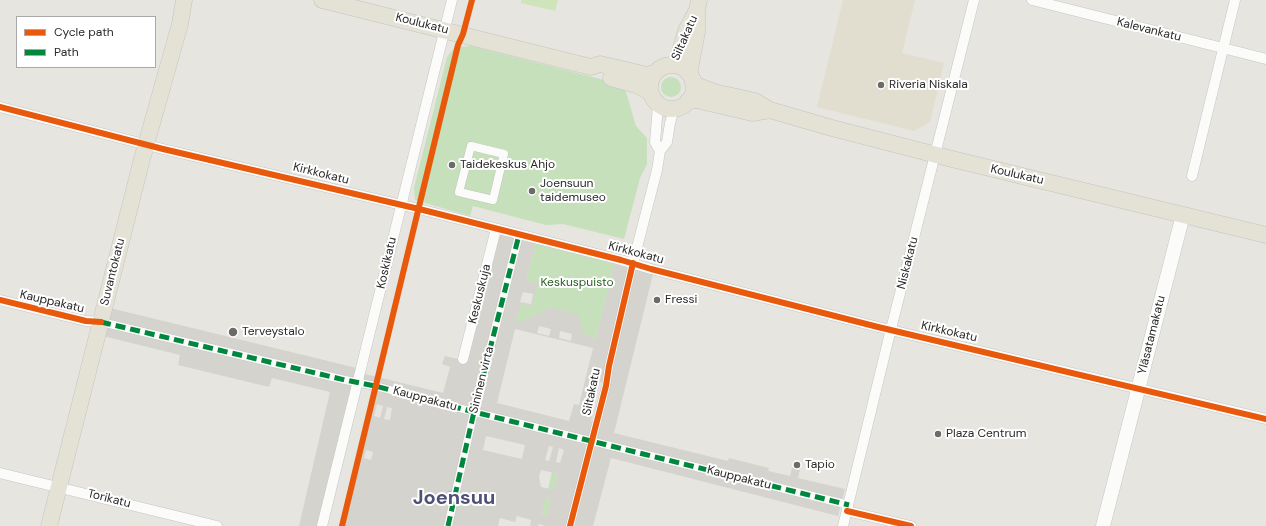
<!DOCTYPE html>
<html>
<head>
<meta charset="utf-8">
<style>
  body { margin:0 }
  #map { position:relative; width:1266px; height:526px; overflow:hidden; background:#e6e5e0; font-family:"DM Sans",sans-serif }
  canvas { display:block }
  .legend { position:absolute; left:16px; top:16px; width:140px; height:52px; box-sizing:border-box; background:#fff; border:1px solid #a9a9a9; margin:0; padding:5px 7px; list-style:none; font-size:12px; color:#292929 }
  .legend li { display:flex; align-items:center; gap:8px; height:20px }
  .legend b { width:20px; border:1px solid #a9a9a9 }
</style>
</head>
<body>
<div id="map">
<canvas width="1266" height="526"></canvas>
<ul class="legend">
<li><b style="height:5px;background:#e8590c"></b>Cycle path</li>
<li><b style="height:5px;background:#00873e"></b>Path</li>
</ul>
</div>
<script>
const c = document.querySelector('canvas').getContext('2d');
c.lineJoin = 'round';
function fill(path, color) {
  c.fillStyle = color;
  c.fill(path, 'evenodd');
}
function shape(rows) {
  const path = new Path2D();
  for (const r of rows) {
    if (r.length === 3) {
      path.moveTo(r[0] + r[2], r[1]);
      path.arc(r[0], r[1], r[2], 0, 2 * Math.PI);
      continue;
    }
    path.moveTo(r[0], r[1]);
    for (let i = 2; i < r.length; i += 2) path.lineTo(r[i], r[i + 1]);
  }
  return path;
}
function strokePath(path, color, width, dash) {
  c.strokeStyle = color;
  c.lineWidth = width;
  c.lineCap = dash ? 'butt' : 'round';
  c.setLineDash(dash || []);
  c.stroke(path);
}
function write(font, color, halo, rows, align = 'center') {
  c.font = font + ' "DM Sans",sans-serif';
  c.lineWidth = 4;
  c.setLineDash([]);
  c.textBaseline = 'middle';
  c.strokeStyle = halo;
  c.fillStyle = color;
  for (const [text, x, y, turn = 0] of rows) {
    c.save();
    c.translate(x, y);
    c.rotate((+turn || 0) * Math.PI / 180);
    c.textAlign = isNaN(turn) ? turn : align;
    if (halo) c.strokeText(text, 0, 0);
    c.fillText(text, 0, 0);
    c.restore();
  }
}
fill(shape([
  [843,0,915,0,902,53,944,63,930,122,914,131,817,107]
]), '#e1ddcf');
fill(shape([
  [471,46,624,85,636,126,647,138,647,164,640,178,624,239,563,224,546,225,473,206,470,216,415,200,414,188,447,57,455,47],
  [671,87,10],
  [536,241,615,261,596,339,585,335,551,307,524,322,516,321,521,303,532,306,537,284,526,281],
  [552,472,558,474,554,490,548,489],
  [545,498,552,499,547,516,541,514]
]), '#c6e0bb');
fill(shape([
  [521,0,558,0,555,11,521,3]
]), '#cfe4ba');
fill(shape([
  [499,232,536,241,526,281,538,283,532,306,521,304,516,321,524,321,551,307,578,315,585,335,596,339,614,264,653,274,614,433,728,461,729,458,769,468,768,471,790,476,792,468,800,470,798,478,845,489,838,516,611,458,593,526,545,526,539,524,538,526,530,526,531,520,517,516,515,522,500,518,498,526,342,526,375,387,359,382,361,373,443,393,450,367,442,364,445,356,466,361],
  [523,292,533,294,531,304,520,302],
  [539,326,551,329,549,336,537,333],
  [515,329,593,348,579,405,574,404,569,421,497,403],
  [560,331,572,334,571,341,559,338],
  [600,382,603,382,594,422,591,421],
  [377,404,383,406,380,418,374,416],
  [387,407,392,408,390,420,384,419],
  [486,436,525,445,522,459,483,450],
  [549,446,553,447,549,461,545,460],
  [559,448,564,450,560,463,556,462],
  [366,450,373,452,371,460,364,458],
  [541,470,558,474,554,490,541,487,539,477],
  [546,498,551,499,547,516,541,514],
  [106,307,361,369,358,381,103,322],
  [102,324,357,383,322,526,299,526,330,392,272,378,269,387,178,365,180,355,99,335]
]), '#d5d3ce');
fill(shape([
  [454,490,450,506,445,502,444,497,448,491]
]), '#99c8e3');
const pedestrian = shape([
  [471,146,504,154,493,200,459,192,471,146],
  [101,322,345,380,375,386,474,412,849,505],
  [448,526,474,412,519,235],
  [570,526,606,386,609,366,633,263]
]);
const minor = shape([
  [1032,0,1266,59],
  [658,105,655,142,660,151],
  [0,107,163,149,419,209,621,260,651,269,878,327,1266,419],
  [1192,176,1235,0],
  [633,263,657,170,660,151,667,142,670,123,674,109],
  [0,300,86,321,101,322],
  [463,359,496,229],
  [0,473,217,526],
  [847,511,911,526],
  [322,526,452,0],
  [843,526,888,341,974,0]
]);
const secondary = shape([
  [1103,526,1183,215]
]);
const primary = shape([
  [322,0,591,67,600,64,647,75,654,73],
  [672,65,678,58,686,31,697,10,699,0],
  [672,87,22],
  [689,74,697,32,697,14],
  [611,78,636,85,650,92],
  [693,84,714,92,755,101,770,110,832,128,952,159,1266,235],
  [688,101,698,100,705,102,752,113,770,110],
  [49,526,142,159,180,24,184,0]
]);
strokePath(pedestrian, '#c5c4c5', 9);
strokePath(minor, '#c5c4c5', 11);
strokePath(secondary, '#c5c4c5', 15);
strokePath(primary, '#c3c3c1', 17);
strokePath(pedestrian, '#fbfbfa', 8);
strokePath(minor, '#fbfbfa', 10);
strokePath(secondary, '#fbfbfa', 14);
strokePath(primary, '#e4e2d5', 16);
strokePath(shape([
  [101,322,345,380,375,386,474,412,849,505],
  [448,526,474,412,519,235]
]), '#00873e', 5, [10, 5]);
strokePath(shape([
  [0,107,163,149,419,209,621,260,651,269,878,327,1266,419],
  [0,300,86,321,101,322],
  [847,511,911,526],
  [342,526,458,45,463,34,472,0],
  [570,526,606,386,609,366,633,263]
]), '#e8590c', 6);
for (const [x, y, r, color] of [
  [881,85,4,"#6b6b69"],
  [452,165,4,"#6b6b69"],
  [532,191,4,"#6b6b69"],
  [657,300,4,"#6b6b69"],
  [233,332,5,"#6b6b69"],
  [938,434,4,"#6b6b69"],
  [797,465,4,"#6b6b69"]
]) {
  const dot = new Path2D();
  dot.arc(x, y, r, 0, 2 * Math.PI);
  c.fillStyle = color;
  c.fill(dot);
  strokePath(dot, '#fff', 1.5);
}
write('12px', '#292929', '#fff', [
  ["Koulukatu",422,24,14],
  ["Kalevankatu",1149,30,14],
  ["Siltakatu",685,38,-66],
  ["Kirkkokatu",321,174,14],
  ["Koulukatu",1017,175,13],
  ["Kirkkokatu",636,253,15],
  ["Koskikatu",387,263,-77],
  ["Niskakatu",908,263,-76],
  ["Suvantokatu",113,272,-76],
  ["Keskuskuja",480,294,-76],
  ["Kauppakatu",52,302,13],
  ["Kirkkokatu",949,332,13],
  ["Yläsatamakatu",1152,335,-76],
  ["Sininen virta",482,380,-76],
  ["Siltakatu",592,392,-78],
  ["Kauppakatu",425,399,15],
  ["Kauppakatu",739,478,14],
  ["Torikatu",109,499,14]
]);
write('12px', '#292929', '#fff', [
  ["Riveria Niskala",889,85],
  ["Taidekeskus Ahjo",460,165],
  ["Joensuun",540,184],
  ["taidemuseo",540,198],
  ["Fressi",665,300],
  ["Terveystalo",242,332],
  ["Plaza Centrum",946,434],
  ["Tapio",805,465]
], 'left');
write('12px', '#266020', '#fff', [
  ["Keskuspuisto",577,283]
]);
write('bold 20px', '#4e5076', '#fff', [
  ["Joensuu",454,499]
]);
</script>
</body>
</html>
